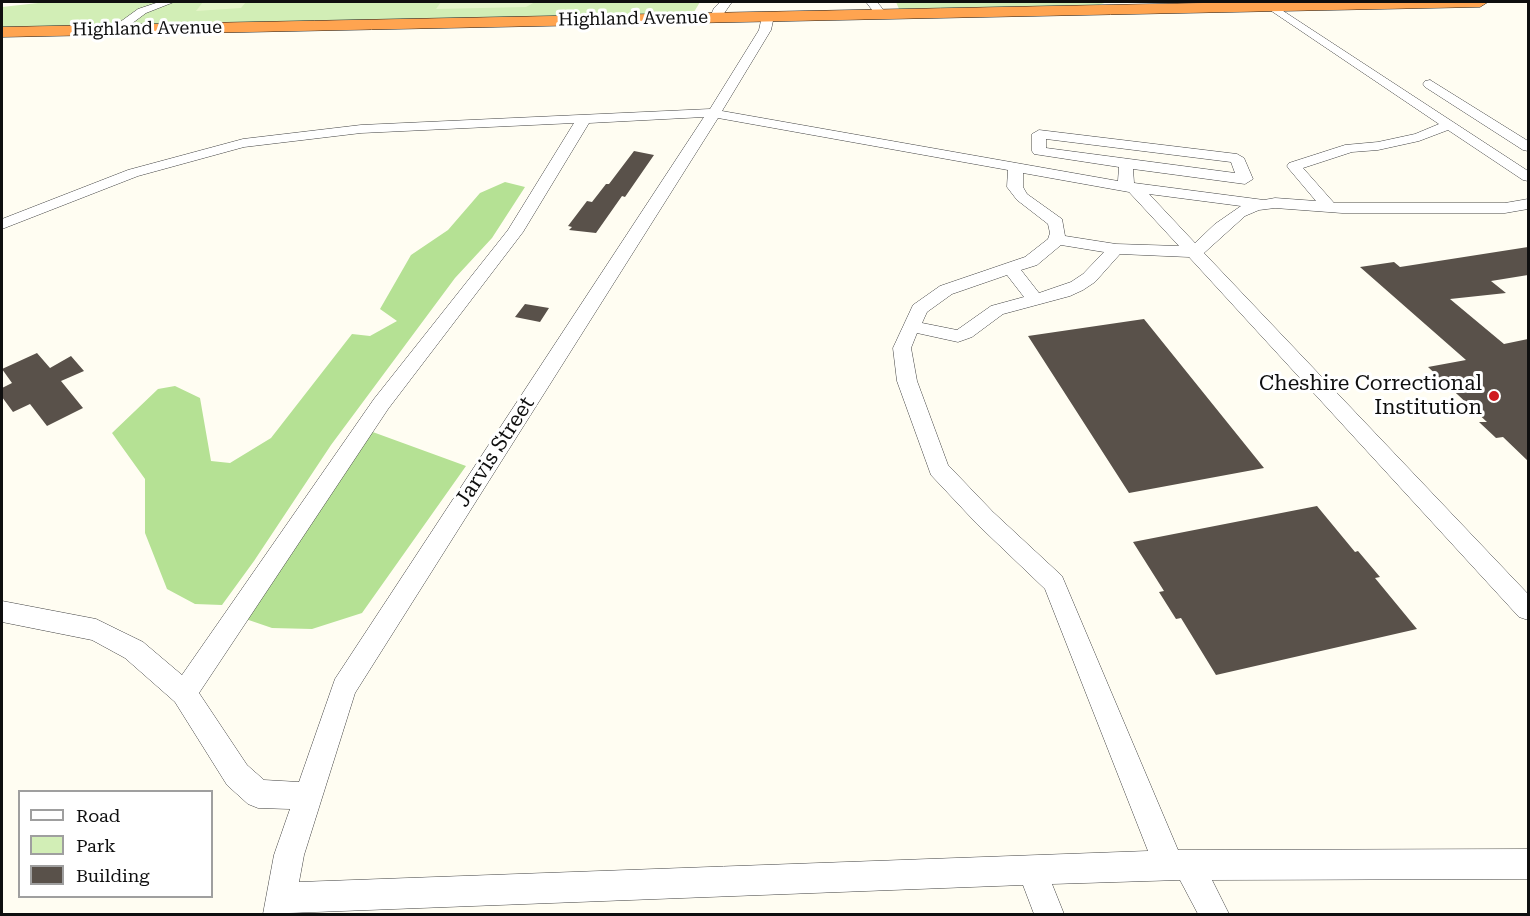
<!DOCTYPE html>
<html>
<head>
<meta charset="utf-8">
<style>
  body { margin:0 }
  #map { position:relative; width:1530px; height:916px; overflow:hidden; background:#fffdf2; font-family:"Roboto Serif",serif }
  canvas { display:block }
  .frame { position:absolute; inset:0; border:3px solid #0f0f0f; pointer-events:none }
  .legend { position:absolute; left:18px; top:790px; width:195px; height:108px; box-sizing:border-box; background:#fff; border:2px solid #9f9f9f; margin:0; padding:8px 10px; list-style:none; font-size:18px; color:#0f0f0f }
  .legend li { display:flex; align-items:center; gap:12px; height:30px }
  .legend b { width:30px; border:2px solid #9f9f9f }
</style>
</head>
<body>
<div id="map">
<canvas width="1530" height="916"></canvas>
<div class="frame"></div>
<ul class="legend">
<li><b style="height:8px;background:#fff"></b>Road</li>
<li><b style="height:16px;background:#d2eeb6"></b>Park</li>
<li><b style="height:16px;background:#59514a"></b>Building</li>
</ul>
</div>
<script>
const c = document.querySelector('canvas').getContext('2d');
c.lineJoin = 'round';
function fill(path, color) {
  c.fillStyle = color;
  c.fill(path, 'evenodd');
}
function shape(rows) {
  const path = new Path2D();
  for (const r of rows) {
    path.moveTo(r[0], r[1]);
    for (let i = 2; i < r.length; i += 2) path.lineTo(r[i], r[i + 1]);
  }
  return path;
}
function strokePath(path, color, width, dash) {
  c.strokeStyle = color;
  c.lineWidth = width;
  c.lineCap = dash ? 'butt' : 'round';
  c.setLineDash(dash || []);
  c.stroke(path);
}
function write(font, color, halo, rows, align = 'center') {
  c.font = font + ' "Roboto Serif",serif';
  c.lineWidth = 6;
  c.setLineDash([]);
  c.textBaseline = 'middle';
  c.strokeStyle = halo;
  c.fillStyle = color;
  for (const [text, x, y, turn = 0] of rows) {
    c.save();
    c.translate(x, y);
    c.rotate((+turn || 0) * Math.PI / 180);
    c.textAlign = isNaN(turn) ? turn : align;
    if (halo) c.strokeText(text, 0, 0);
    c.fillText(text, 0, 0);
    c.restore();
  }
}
fill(shape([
  [47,2,700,2,694,12,676,14,2,27,2,7],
  [896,2,1107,2,1099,5,899,9]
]), '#d2eeb6');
fill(shape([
  [505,182,525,187,492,238,455,278,331,445,254,561,222,605,195,604,167,589,145,533,145,479,112,433,158,389,175,386,200,398,211,461,230,463,271,438,352,334,370,336,397,321,380,309,411,255,448,230,480,193],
  [370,431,466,466,362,613,312,629,272,628,237,616]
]), '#b5e194');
fill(shape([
  [203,2,246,2,241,8,196,11],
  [441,2,535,2,526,7,436,9]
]), '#e5f5c9');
fill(shape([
  [634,151,654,155,625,197,622,196,596,233,569,230,572,227,568,226,587,201,592,202,606,184,609,184],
  [1528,247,1528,275,1491,281,1506,293,1450,299,1504,344,1528,339,1528,461,1503,437,1496,438,1479,422,1487,422,1428,367,1466,360,1360,267,1394,262,1400,267],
  [525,304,549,308,540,322,515,317],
  [1144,319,1264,468,1129,493,1028,336],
  [37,353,50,368,71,356,84,371,61,381,83,408,47,426,30,404,13,412,2,397,2,388,12,383,2,369],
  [1317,506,1355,552,1358,551,1380,577,1375,578,1417,629,1216,675,1181,618,1176,619,1159,592,1164,591,1133,542]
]), '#59514a');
const minor = shape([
  [159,2,174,2,146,13,119,33,115,34,109,30,138,9,159,2],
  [720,2,732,2,720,19,712,19,710,17,714,8,720,2],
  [866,2,877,2,886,13,884,15,876,15,866,2],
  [1271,3,1528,171,1528,181,1523,180,1448,130,1419,141,1378,150,1352,152,1303,168,1334,203,1505,203,1528,199,1528,209,1505,213,1342,213,1275,208,1259,210,1245,216,1204,253,1528,594,1528,620,1519,617,1189,257,1120,254,1095,282,1083,290,1070,296,1003,314,972,337,958,342,917,333,911,348,917,381,948,465,993,512,1062,576,1178,850,1528,849,1528,879,1212,880,1229,914,1198,914,1180,880,1052,884,1064,914,1034,914,1023,885,263,914,274,855,290,809,258,808,248,804,227,785,175,702,125,658,92,640,2,622,2,601,96,619,143,642,182,675,374,399,508,230,574,123,361,133,244,147,138,176,2,229,2,219,128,170,243,139,361,125,710,109,759,30,762,16,768,13,774,16,771,30,722,111,1118,181,1119,167,1034,154,1032,151,1032,134,1039,130,1237,154,1244,158,1253,179,1245,184,1133,169,1134,183,1264,200,1275,198,1316,201,1289,169,1287,166,1289,163,1345,145,1378,142,1415,134,1439,124,1267,8,1265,6,1271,3],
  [704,117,335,679,299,782,264,780,247,765,199,693,388,409,523,232,589,123,704,117],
  [718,118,1008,170,1007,187,1017,200,1048,224,1050,233,1048,239,1025,257,940,286,913,305,893,348,897,381,931,475,977,524,1045,589,1148,851,299,882,304,855,355,693,718,118],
  [1046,139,1231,162,1235,173,1046,148,1046,139],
  [1023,173,1129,192,1179,246,1116,244,1065,236,1062,219,1027,194,1023,187,1023,173],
  [1149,194,1241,206,1215,224,1195,243,1149,194],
  [1061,245,1104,252,1083,274,1071,282,1039,293,1021,270,1037,265,1061,245],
  [1007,275,1024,297,991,306,957,330,922,323,927,312,952,294,1007,275],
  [1430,80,1528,141,1528,151,1523,150,1425,87,1423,84,1425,81,1430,80]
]);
const highway = shape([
  [1253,2,1488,2,1480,7,2,37,2,27,1253,2]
]);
strokePath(minor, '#424242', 1);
strokePath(highway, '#202020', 1);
fill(minor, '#fff');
fill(highway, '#ffa450');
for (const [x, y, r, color] of [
  [1494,396,6,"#cf181d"]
]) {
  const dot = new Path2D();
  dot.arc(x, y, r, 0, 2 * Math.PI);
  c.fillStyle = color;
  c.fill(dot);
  strokePath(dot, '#fff', 2);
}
write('18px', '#0f0f0f', '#fff', [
  ["Highland Avenue",633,19,-1],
  ["Highland Avenue",147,29,-1]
]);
write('21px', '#0f0f0f', '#fff', [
  ["Cheshire Correctional",1482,384],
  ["Institution",1482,408]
], 'right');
write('21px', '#0f0f0f', '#fff', [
  ["Jarvis Street",495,452,-57]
]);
</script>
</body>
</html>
